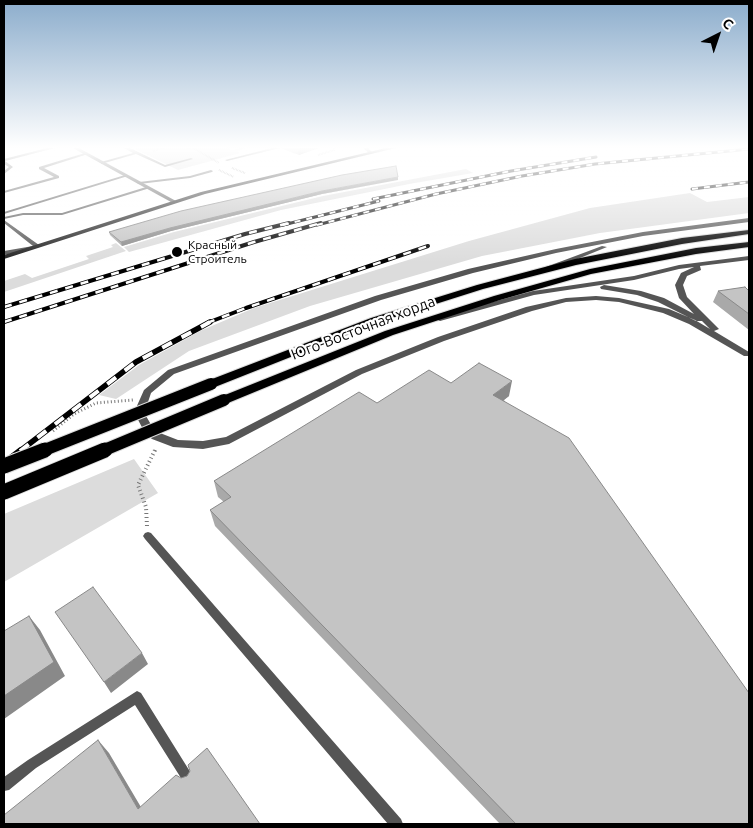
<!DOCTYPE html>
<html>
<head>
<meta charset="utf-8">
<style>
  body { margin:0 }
  #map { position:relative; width:753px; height:828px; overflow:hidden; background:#fff; font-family:Ubuntu,sans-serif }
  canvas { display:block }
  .frame { position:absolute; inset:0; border:5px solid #000; pointer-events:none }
  .north { position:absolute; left:693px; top:10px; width:50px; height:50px; -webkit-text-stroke:4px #fff; paint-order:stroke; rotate:41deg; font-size:14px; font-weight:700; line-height:20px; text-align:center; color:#000 }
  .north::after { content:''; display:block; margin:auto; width:18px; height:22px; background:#000; clip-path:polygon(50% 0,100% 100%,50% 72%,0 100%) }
</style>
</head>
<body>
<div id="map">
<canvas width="753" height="828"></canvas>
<div class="frame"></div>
<div class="north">С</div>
</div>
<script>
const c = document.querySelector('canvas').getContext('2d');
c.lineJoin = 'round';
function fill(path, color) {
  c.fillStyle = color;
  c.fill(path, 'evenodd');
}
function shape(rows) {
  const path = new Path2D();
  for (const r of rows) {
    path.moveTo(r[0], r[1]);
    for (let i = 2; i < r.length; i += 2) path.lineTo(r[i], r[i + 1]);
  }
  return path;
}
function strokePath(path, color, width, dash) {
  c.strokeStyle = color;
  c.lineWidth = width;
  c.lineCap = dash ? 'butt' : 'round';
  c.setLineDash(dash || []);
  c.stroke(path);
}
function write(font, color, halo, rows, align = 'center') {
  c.font = font + ' Ubuntu,sans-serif';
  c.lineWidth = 4.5;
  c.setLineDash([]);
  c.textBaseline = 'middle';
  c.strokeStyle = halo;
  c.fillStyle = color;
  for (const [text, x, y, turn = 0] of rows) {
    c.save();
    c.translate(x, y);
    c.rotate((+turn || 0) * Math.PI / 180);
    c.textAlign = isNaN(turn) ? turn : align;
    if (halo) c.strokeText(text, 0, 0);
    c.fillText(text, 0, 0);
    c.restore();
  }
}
fill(shape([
  [131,147,225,147,231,150,248,147,237,151,240,153,178,170],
  [466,169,473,173,409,184,281,210,129,252,124,247,174,232,323,196],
  [690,193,707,202,749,197,749,213,600,233,482,256,310,306,189,351,116,399,99,395,139,365,200,331,254,308,469,241,590,208],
  [116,243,126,251,4,292,4,281,25,274,32,278,89,259,86,256,113,247,111,245],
  [134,459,158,493,4,582,4,514]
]), '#dcdcdc');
const primary = shape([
  [749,230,749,234,682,244,576,265,483,289,379,322,215,387,211,388,205,384,207,381,371,318,477,285,575,259,682,238,749,230],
  [749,242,749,247,696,254,591,274,500,300,393,335,228,403,224,404,218,400,220,397,385,331,494,296,590,269,696,248,749,242]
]);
strokePath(primary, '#dbdbdb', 2);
strokePath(shape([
  [186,147,193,148,219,163],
  [153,151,166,147],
  [318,155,334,150,334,147],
  [232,168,245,173],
  [219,170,234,177]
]), '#777', 2, [0.5, 1]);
strokePath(shape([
  [53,431,74,414,96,403,133,400],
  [155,451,156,448]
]), '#777', 3, [1, 2.5]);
strokePath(shape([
  [147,526,146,507,138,485,155,450]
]), '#777', 4, [1, 3]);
fill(shape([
  [51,147,59,147,5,161,13,167,4,174,4,171,9,167,4,164,4,159,51,147],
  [122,147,128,147,165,165,191,158,193,159,165,167,136,154,101,164,101,162,133,153,122,147],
  [276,147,284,147,227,161,225,160,276,147],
  [362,147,367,147,373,153,370,154,362,147],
  [85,153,88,154,44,168,59,176,59,178,4,193,4,191,54,177,39,169,39,167,85,153],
  [211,170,213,171,212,172,190,178,139,184,137,183,139,182,190,176,211,170],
  [125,175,128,176,4,214,4,212,125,175],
  [146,187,150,188,62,215,23,215,4,219,4,217,23,213,62,213,146,187],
  [4,220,39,245,39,247,4,255,4,251,33,246,4,223,4,220],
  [148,532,151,533,401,819,403,824,388,824,145,539,143,536,145,533,148,532],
  [137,691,141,693,194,778,196,782,194,786,190,788,186,786,135,705,36,768,9,790,4,791,4,777,28,760,137,691]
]), '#555');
fill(shape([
  [71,147,77,147,176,201,171,202,71,147]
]), '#555');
fill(shape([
  [749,218,749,222,643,236,556,253,473,273,381,300,174,374,151,393,146,408,146,416,153,428,160,433,178,440,203,441,226,437,356,370,438,337,526,307,566,298,596,296,619,298,669,309,695,320,710,329,702,321,696,321,658,302,637,295,601,289,600,287,604,285,641,291,664,298,694,314,679,298,675,285,681,273,694,267,679,269,634,280,534,295,440,321,436,319,437,317,533,291,634,276,679,265,749,256,749,260,700,266,701,270,687,276,683,285,687,297,719,329,714,331,749,352,749,356,744,356,689,324,663,313,619,302,596,300,566,302,532,311,444,341,362,374,229,444,203,449,173,447,152,439,145,433,136,416,136,408,144,390,168,370,375,296,468,269,556,249,643,232,749,218],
  [602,246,607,247,553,269,546,267,602,246]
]), '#555');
fill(shape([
  [390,147,400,147,205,194,4,259,4,255,201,192,390,147]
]), '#222');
fill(primary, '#000');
const railFar3 = shape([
  [692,189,749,182],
  [373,199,511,171,596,157],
  [283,225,379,201],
  [317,225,436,194,522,176,595,164,749,149]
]);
const railFar2 = shape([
  [4,307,245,234,289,223],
  [4,322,254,242,321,223],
  [207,323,246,308,428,246]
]);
const railFar1 = shape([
  [20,451,136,362,210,322]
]);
const rail = shape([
  [4,463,21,450]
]);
strokePath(railFar3, '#000', 3);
strokePath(railFar2, '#000', 4);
strokePath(railFar1, '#000', 5.5);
strokePath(rail, '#000', 6);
strokePath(railFar3, '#fff', 2, [6]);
strokePath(railFar2, '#fff', 2.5, [8]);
strokePath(railFar1, '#fff', 4, [11]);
strokePath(rail, '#fff', 4.5, [14]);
const primaryBridgeFar1 = shape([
  [42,451,211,384],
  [102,451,224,400]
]);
const primaryBridge = shape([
  [4,466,45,450],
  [4,492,105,450]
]);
strokePath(primaryBridgeFar1, '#dbdbdb', 14, []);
strokePath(primaryBridge, '#dbdbdb', 17, []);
strokePath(primaryBridgeFar1, '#000', 12);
strokePath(primaryBridge, '#000', 15);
fill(shape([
  [282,147,321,147,299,155,283,149],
  [398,180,322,194,171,231,122,246,110,235,109,232],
  [718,291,749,291,749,330,713,302],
  [451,383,509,396,504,400,749,824,500,824,215,526,210,510,224,502,218,497,214,481,377,403]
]), '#a9a9a9');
fill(shape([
  [298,147,321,147,299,155],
  [398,177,398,180,322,194,171,231,122,246,121,242,170,228,322,191],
  [512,381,509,396,491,410,493,395],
  [29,616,40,630,65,676,4,719,4,696],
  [142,653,148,664,111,693,104,682],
  [98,740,109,753,148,819,138,809]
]), '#898989');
const building = shape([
  [396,166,398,177,322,191,170,228,121,242,109,232,181,211,342,175,396,166],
  [745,287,749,291,749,314,718,291,745,287],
  [479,363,512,381,493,395,569,438,749,693,749,824,516,824,210,510,231,497,214,481,359,392,377,403,429,370,451,383,479,363],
  [93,587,142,653,104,682,55,612,93,587],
  [29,616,54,662,4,696,4,631,29,616],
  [98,740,138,809,176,775,181,778,187,776,190,771,188,765,207,748,260,824,4,824,4,815,98,740]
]);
fill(building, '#c4c4c4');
strokePath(building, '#898989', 1);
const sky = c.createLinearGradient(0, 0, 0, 263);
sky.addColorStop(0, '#8cadcc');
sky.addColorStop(0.56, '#fff');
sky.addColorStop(1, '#ffffff00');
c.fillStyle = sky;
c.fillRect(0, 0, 753, 263);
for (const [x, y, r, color] of [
  [177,252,6,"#000"]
]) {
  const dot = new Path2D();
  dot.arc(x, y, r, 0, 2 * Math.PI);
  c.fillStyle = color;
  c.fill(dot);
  strokePath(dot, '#fff', 2);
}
write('12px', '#000', '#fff', [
  ["Красный",188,245],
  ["Строитель",188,259]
], 'left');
write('15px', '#000', '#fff', [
  ["Юго-Восточная хорда",363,328,-21]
]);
</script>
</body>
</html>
